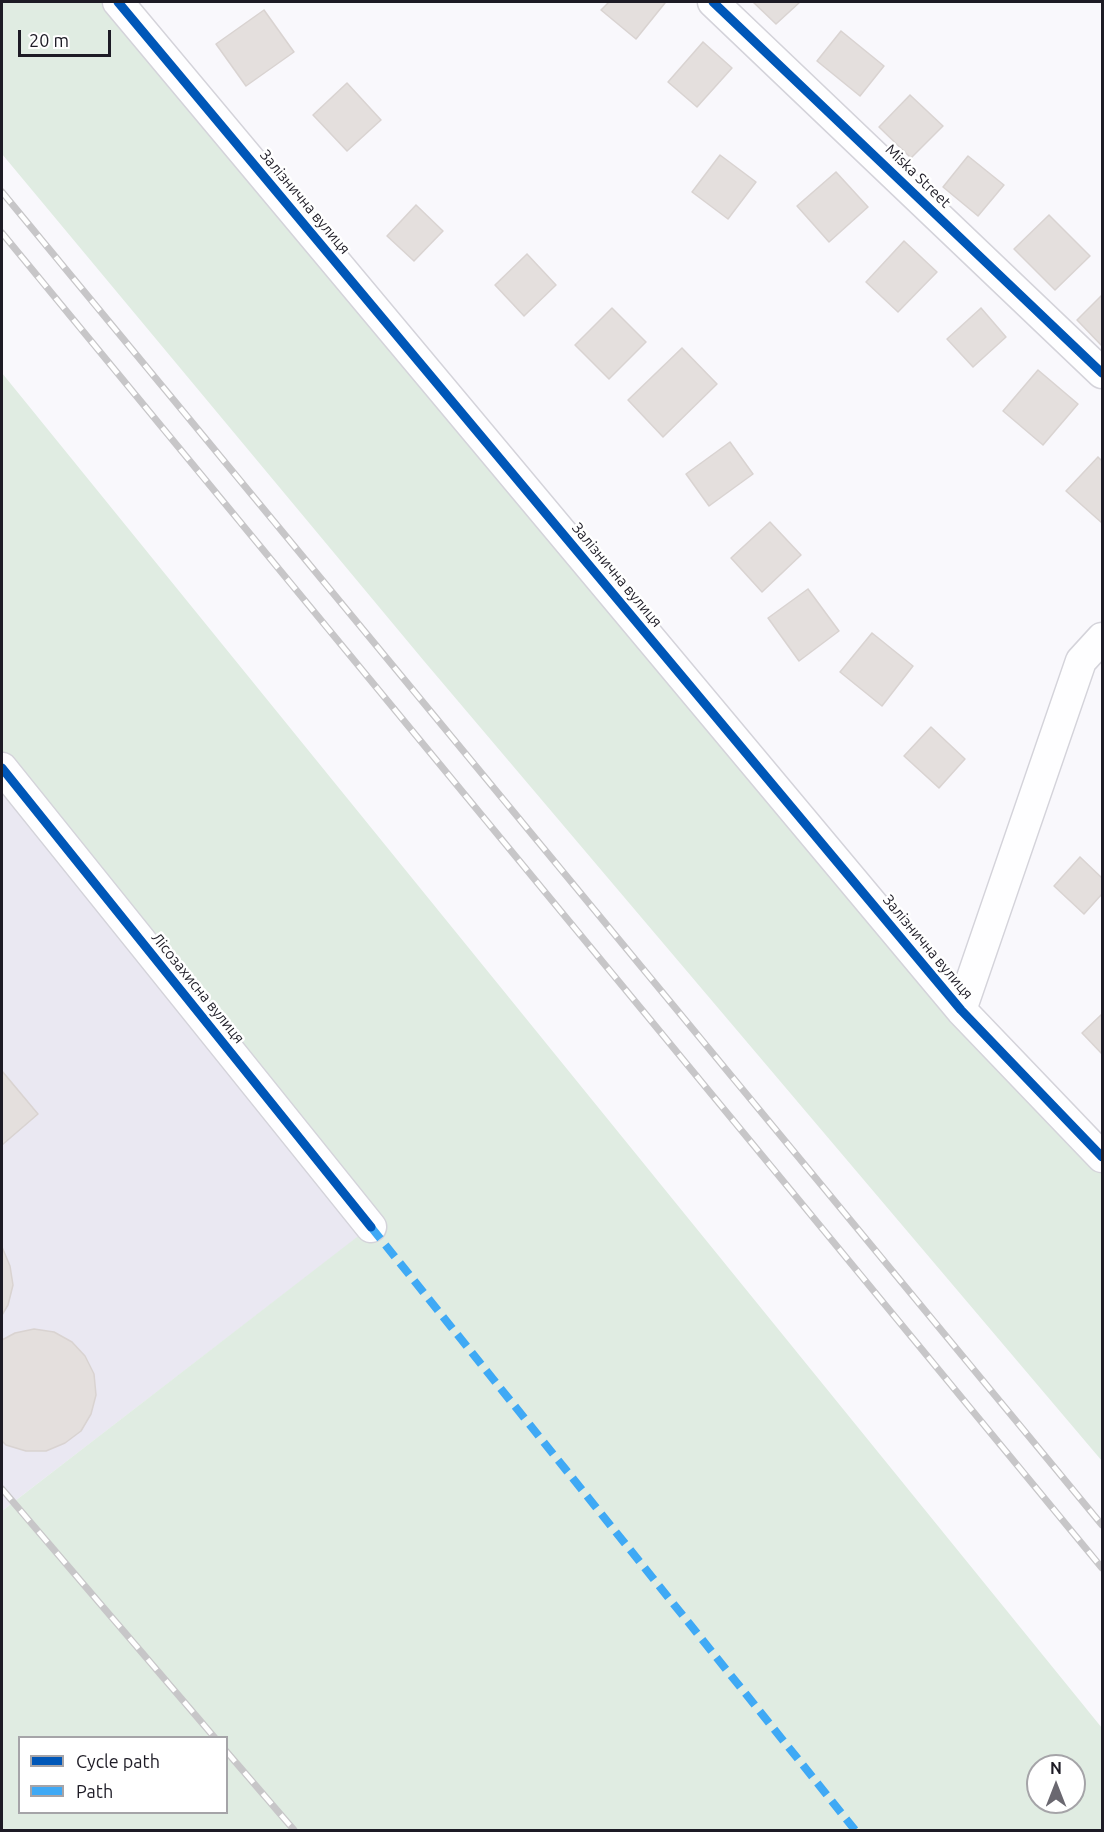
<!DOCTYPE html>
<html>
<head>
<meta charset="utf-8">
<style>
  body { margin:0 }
  #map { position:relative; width:1104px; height:1832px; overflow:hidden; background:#f9f8fc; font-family:Ubuntu,sans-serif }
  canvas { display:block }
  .frame { position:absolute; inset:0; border:3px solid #1d1b25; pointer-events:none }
  .legend { position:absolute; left:18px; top:1736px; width:210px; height:78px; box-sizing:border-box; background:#fff; border:2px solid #a5a4a8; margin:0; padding:8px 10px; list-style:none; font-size:18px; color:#1d1b25 }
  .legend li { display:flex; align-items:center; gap:12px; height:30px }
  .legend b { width:30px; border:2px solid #a5a4a8 }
  .north { position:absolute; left:1026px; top:1754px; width:60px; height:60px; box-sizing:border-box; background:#fff; border:2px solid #a5a4a8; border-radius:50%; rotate:0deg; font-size:16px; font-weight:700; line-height:24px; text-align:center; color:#1d1b25 }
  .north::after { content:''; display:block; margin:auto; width:21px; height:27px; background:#6a6870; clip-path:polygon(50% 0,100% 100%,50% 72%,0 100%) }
  .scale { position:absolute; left:18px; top:30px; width:93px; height:27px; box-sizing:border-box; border:3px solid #1d1b25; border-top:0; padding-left:8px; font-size:18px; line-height:21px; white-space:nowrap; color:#1d1b25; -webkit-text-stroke:4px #fff; paint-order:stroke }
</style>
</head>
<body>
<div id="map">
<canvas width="1104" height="1832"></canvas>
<div class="frame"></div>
<ul class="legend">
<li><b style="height:8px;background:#0057b8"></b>Cycle path</li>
<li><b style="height:8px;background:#3fa9f5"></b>Path</li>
</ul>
<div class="north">N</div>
<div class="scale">20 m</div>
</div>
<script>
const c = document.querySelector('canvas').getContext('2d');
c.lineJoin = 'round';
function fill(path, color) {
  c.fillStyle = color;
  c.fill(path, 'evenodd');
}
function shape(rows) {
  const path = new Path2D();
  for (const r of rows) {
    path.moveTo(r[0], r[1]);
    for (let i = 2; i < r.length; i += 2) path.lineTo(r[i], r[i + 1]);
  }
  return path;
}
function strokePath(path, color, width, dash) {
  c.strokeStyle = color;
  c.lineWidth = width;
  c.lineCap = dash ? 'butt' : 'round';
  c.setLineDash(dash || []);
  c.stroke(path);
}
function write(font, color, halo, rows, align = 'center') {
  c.font = font + ' Ubuntu,sans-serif';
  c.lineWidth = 5;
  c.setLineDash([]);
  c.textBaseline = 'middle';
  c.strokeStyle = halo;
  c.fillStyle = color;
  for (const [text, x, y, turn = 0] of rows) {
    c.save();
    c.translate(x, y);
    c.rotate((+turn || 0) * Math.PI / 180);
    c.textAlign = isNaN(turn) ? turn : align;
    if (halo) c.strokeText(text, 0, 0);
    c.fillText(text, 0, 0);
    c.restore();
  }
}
fill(shape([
  [2,768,371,1227,2,1511]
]), '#eae8f2');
fill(shape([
  [2,2,118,2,1102,1157,1102,1461,424,661,2,154],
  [2,373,1102,1728,1102,1830,2,1830,2,1511,370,1227,2,768],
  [20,1738,226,1738,226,1812,20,1812],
  [1038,1766,1074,1766,1074,1802,1038,1802]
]), '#e0ece2');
const building = shape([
  [609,2,664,2,665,3,636,39,601,10,609,2],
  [753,2,800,2,776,24,753,2],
  [264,10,294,52,246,86,216,44,264,10],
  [841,31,884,66,860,96,817,61,841,31],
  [703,42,732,68,697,107,668,82,703,42],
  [347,83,381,120,347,151,313,115,347,83],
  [910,95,943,126,911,158,879,127,910,95],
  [720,155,756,182,728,219,692,192,720,155],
  [968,156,1004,185,978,216,943,187,968,156],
  [836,172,868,207,829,242,797,206,836,172],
  [416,205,443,231,414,261,387,236,416,205],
  [1049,215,1090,256,1055,290,1014,249,1049,215],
  [904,241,937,272,898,312,866,282,904,241],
  [527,254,556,285,524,316,495,285,527,254],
  [1102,295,1102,346,1077,320,1102,295],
  [612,308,646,342,609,379,575,345,612,308],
  [981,308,1006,337,973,367,947,339,981,308],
  [682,348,717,384,663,437,628,400,682,348],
  [1038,370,1078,404,1043,445,1003,411,1038,370],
  [730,442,753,474,709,506,686,474,730,442],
  [1098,457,1102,461,1102,523,1066,491,1098,457],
  [770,522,801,555,762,592,731,558,770,522],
  [808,589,839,631,799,661,768,618,808,589],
  [872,633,913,666,882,706,840,672,872,633],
  [931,727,965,759,939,788,904,756,931,727],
  [1080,857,1102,878,1102,894,1084,914,1054,886,1080,857],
  [1102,1014,1102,1054,1082,1033,1102,1014],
  [2,1071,38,1114,2,1145,2,1071],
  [2,1247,10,1266,13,1285,8,1305,2,1315,2,1247],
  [34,1329,54,1332,72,1342,85,1356,94,1374,96,1395,91,1414,81,1431,65,1443,46,1451,26,1451,6,1445,2,1441,2,1340,15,1333,34,1329]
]);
fill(building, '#e4dfdd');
strokePath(building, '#d9d3d1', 1.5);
const minor = shape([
  [118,2,961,1010,1102,1157],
  [713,2,1102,373],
  [2,768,371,1227],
  [961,1010,1081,661,1102,638]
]);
strokePath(minor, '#d4d3da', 33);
strokePath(minor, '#fefeff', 30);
const rail = shape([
  [2,192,1102,1525],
  [2,233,1102,1568],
  [2,1489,215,1738],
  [226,1751,294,1830]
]);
strokePath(rail, '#c7c6c8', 7);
strokePath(rail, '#fff', 4.5, [14]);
strokePath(shape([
  [371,1227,855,1830]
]), '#3fa9f5', 8, [15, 8]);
strokePath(shape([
  [118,2,961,1010,1102,1157],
  [713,2,1102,373],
  [2,768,371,1227]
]), '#0057b8', 9);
write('15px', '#1d1b25', '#fff', [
  ["Miska Street",918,176,44],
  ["Залізнична вулиця",305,202,50],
  ["Залізнична вулиця",617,575,50],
  ["Залізнична вулиця",928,947,50],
  ["Лісозахисна вулиця",198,988,51]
]);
</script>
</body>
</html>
